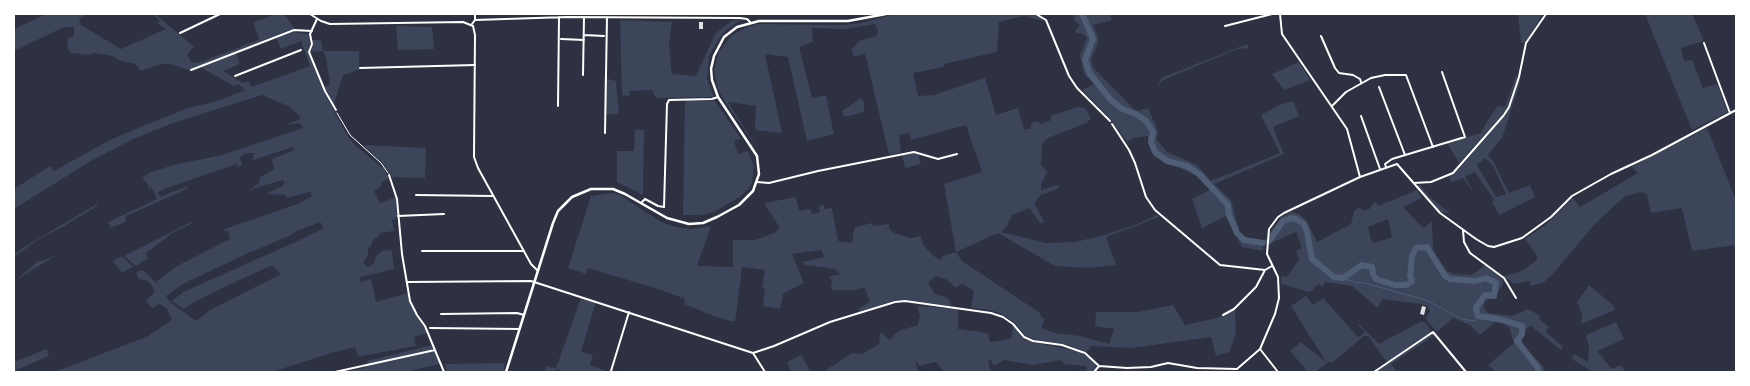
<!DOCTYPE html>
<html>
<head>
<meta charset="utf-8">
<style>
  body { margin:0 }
  #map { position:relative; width:1750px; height:386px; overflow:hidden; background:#2d3142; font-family:"Asap Condensed",sans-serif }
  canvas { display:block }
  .frame { position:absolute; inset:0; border:15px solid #fff; pointer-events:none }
</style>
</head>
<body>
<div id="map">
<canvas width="1750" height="386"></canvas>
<div class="frame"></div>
</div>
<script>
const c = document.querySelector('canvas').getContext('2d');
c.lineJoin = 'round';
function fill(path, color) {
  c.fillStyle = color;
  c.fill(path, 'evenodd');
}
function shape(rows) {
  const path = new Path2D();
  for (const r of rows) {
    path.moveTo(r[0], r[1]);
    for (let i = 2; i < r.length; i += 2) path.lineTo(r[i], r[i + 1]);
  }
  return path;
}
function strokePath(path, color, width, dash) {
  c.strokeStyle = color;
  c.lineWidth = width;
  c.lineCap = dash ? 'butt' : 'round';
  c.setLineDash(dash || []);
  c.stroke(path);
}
fill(shape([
  [46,14,88,14,79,19,81,25,121,49,166,29,157,23,160,21,153,14,155,14,194,47,187,54,191,62,198,63,258,40,259,37,253,23,275,14,284,14,294,28,189,70,170,64,161,64,141,71,135,64,118,60,113,56,94,53,88,55,71,53,68,49,67,39,74,35,74,27,64,27,14,51,14,29],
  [895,14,1033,14,1041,17,1043,21,1024,16,999,22,997,52,944,64,944,67,913,73,918,96,934,95,985,78,996,115,1018,108,1024,129,1030,129,1032,123,1038,121,1041,124,1051,120,1051,116,1077,107,1085,108,1091,119,1086,123,1048,138,1042,144,1041,165,1047,172,1041,185,1041,190,1058,185,1059,188,1041,195,1034,203,1044,222,1040,223,1029,208,1012,215,1007,226,1001,232,1046,243,1075,242,1105,235,1137,224,1157,215,1159,217,1106,237,1116,265,1090,268,1055,266,998,233,956,252,962,261,1040,313,1041,317,1045,319,1041,328,1055,333,1080,336,1109,344,1114,329,1095,326,1096,312,1138,312,1173,305,1185,325,1217,318,1235,309,1236,334,1229,352,1216,356,1211,337,1132,348,1091,346,1087,352,1069,345,1036,340,1025,335,1014,322,1002,314,989,310,971,308,974,291,962,284,956,288,946,279,935,276,928,283,935,294,945,297,950,301,951,306,908,300,895,300,859,312,858,309,870,302,864,287,856,290,832,290,831,287,832,281,829,277,840,274,835,269,805,265,802,262,824,257,821,250,792,254,804,283,783,294,780,309,763,306,765,289,762,288,765,270,742,267,735,322,716,317,684,304,685,299,658,289,588,268,586,274,568,268,591,196,612,193,620,195,661,222,676,227,691,229,711,226,697,266,733,267,733,240,755,240,774,233,780,228,764,203,796,197,799,211,810,209,812,214,820,212,819,206,824,205,824,209,832,208,838,241,852,243,854,229,856,227,872,223,873,226,889,224,889,228,894,233,911,238,921,236,923,245,935,257,941,260,943,256,956,252,944,184,982,172,966,125,911,140,909,133,899,135,901,152,889,155,865,53,854,57,851,50,859,41,876,36,878,31,875,24,845,29,812,28,813,42,799,47,812,98,826,95,834,134,807,141,788,57,765,54,782,133,755,130,756,106,728,102,760,152,725,102,717,86,714,69,719,52,731,36,745,28,757,24,842,25,861,23],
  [1073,14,1110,14,1112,20,1093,25,1098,37,1098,43,1091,60,1093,67,1101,76,1134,109,1138,111,1148,108,1158,131,1157,140,1167,152,1197,165,1211,181,1280,153,1261,115,1282,104,1293,101,1299,116,1273,127,1284,154,1214,184,1231,200,1240,234,1252,240,1263,240,1263,251,1242,247,1226,216,1202,228,1192,199,1210,190,1195,175,1155,157,1148,143,1148,136,1134,138,1127,142,1108,116,1082,90,1094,84,1084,74,1080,55,1087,38,1082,33,1077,33,1075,31,1080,25,1075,21],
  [1518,14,1543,14,1525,43,1521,43],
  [1645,14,1692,14,1704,41,1681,48,1684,61,1692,60,1703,88,1717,84,1728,112,1692,130],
  [743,19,727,29,720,37,709,56,707,79,714,97,656,98,652,90,630,91,629,96,622,95,620,20,672,22,669,45,672,74,696,76,715,34,733,20],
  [396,26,432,27,434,49,398,50],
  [292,32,309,34,310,45,308,53,325,94,348,137,355,145,384,169,389,178,381,183,381,187,374,191,380,203,396,197,397,218,392,220,394,231,381,233,378,237,373,240,371,246,368,248,368,255,363,263,368,267,374,263,376,256,382,251,392,250,394,269,360,277,361,282,371,279,376,302,408,293,409,303,428,333,414,337,416,346,363,356,358,356,355,347,331,353,272,372,54,372,146,337,172,320,167,309,160,304,152,308,146,301,154,293,153,287,148,281,139,279,136,273,140,270,144,271,158,285,170,302,196,321,210,310,281,274,273,266,270,266,227,286,194,302,184,309,172,301,183,292,302,239,324,228,320,222,297,231,289,236,246,254,183,284,166,296,156,282,177,266,230,239,228,231,224,231,225,229,300,203,312,196,310,192,287,198,285,195,266,194,282,186,285,183,283,180,249,190,259,183,260,177,274,169,272,159,294,150,293,147,253,160,254,153,246,153,240,157,242,165,238,167,237,164,164,189,158,192,160,197,188,186,187,189,126,216,125,222,111,228,108,222,157,199,153,190,151,188,148,189,149,186,142,178,149,173,173,165,222,155,303,128,300,123,285,125,300,119,300,116,288,106,262,95,173,123,133,139,91,161,14,209,14,189,50,166,54,171,108,141,133,130,188,108,214,102,245,90,238,84,234,86,200,67,236,53,240,64,223,71,243,83,248,81,252,87,310,66,301,41,281,49,276,38],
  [313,40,321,40,323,51,359,51,359,70,343,75,334,104,325,87,330,84,326,58,323,51,311,52],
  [1247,44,1249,48,1237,49,1163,80,1158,86,1161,78],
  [1299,62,1310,80,1284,90,1272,74],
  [1516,76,1518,76,1505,112,1459,163,1447,143,1481,133,1488,120,1498,106,1505,107],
  [604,78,616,81,619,114,604,114],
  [1520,78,1521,80,1502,138,1488,155,1493,161,1509,193,1530,185,1535,197,1499,215,1492,202,1494,200,1475,172,1465,177,1475,195,1463,178,1451,182,1449,176,1458,170,1497,123,1506,116],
  [1485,158,1493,166,1506,194,1496,197,1477,165],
  [861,98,864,103,864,112,844,117,842,111],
  [685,100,715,101,741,139,734,141,738,154,748,151,754,166,752,182,749,188,741,196,714,212,701,215,683,215],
  [1707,128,1736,200,1736,245,1692,251,1682,208,1651,213,1647,194,1641,192,1626,196,1615,205,1594,225,1552,275,1544,282,1531,286,1529,281,1514,284,1504,276,1522,271,1537,260,1537,256,1525,239,1544,226,1573,198,1580,207,1638,173,1631,167],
  [635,130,644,130,643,195,617,182,617,151,634,151],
  [363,145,426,148,425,178,392,177,382,163],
  [914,153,918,154,921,164,905,168,902,155],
  [1419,184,1430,197,1451,214,1441,212,1418,186],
  [1417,190,1422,198,1403,207,1423,228,1432,221,1433,250,1447,271,1454,274,1472,275,1485,265,1503,279,1502,286,1495,297,1485,301,1484,308,1488,313,1512,316,1528,309,1541,316,1539,319,1549,327,1546,332,1563,347,1561,350,1531,326,1526,329,1522,340,1525,347,1542,365,1545,370,1544,372,1496,372,1488,365,1514,343,1509,327,1503,324,1495,322,1480,335,1470,325,1453,318,1437,332,1426,319,1430,311,1427,306,1421,304,1382,299,1378,308,1352,286,1326,282,1322,287,1319,284,1310,292,1281,284,1281,277,1288,276,1299,259,1296,251,1302,248,1296,232,1269,244,1268,239,1272,229,1281,217,1291,212,1299,214,1306,220,1317,242,1351,224,1354,211,1360,207,1363,211,1371,208,1372,204,1376,202,1378,206],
  [1388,219,1392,237,1374,243,1371,240,1368,227],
  [97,204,97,206,64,226,39,239,14,257,14,254,29,244],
  [191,222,191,224,172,233,145,254,149,258,136,266,124,256],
  [58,254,29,272,14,282,38,261,45,260],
  [122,256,133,267,122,273,113,261],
  [1589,285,1613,305,1615,310,1581,324,1582,314,1577,302],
  [1306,296,1313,305,1323,298,1358,337,1365,332,1358,325,1359,324,1379,344,1422,321,1428,325,1431,332,1387,362,1368,336,1364,336,1332,363,1330,361,1315,372,1308,372,1290,351,1301,342,1326,362,1291,306],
  [581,298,596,302,581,352,593,355,590,365,609,372,566,372,556,369,555,372,545,372,546,366,556,368],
  [917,306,958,309,958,329,988,333,990,342,1011,339,1013,326,1024,340,1081,352,1091,359,1096,365,1095,368,1091,372,1085,372,1087,369,1086,366,1064,364,1061,360,1033,365,1004,360,994,366,991,360,988,361,991,372,944,372,936,362,919,366,917,362,915,362,919,372,827,372,826,370,852,353,862,354,879,344,880,333,882,333,890,340,898,331,918,325,920,315],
  [1616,322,1624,339,1597,351,1612,369,1621,365,1625,372,1593,372,1572,359,1574,354,1588,362,1589,348,1586,335],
  [1432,334,1435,335,1391,364,1397,372,1376,372],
  [432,345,440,364,405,372,346,372,364,368,368,365,367,361],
  [47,349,49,356,14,371,14,362],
  [802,355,810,372,791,372,787,362],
  [505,363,503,372,447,372,445,364]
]), '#3c4559');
strokePath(shape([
  [1343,278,1353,282,1364,283,1426,300,1462,319,1475,321,1478,316]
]), '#4f5d75', 1);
strokePath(shape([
  [1082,14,1093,39,1085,60,1090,74,1111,100,1122,109,1136,114,1146,121,1153,132,1151,142,1155,152,1167,161,1187,166,1199,174,1228,205,1229,215,1237,233,1244,240,1263,243],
  [1269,241,1283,221,1291,218,1296,219,1304,224,1307,232,1312,259,1334,277,1343,278,1362,265,1372,267,1373,274,1376,279,1395,285,1407,285,1412,281,1410,276,1412,256,1416,248,1427,247,1445,276,1450,279,1476,281,1486,278,1496,283,1494,296,1485,295,1480,302,1476,308,1478,316,1499,319,1522,326,1522,334,1517,341,1538,368,1538,372]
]), '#4f5d75', 6);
fill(shape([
  [699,22,703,22,703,29,699,29],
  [1422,306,1426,307,1424,315,1420,314]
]), '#e0e0e3');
strokePath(shape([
  [337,113,350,135,381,163,388,173]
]), '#fff', 1);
strokePath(shape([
  [475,14,475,20],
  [1036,14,1046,20,1069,76,1077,88,1110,121],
  [317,19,310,34,312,44,309,52,325,91,336,110],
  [472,24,475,20,567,17,740,18,747,19,750,22],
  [1225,26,1272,14],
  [180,33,220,14],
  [584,35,604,36],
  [1321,36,1335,68,1339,73,1353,75,1360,79,1361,82],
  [561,39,584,40],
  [1704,43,1730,113],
  [360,68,475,65],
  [191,70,294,30,312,31],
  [583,75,584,17],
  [235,76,301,50],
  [1379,87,1405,155],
  [558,106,559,17],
  [1332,106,1346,92,1371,78,1385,75,1406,75,1433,147],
  [1361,116,1380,169],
  [1112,124,1129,150,1135,163,1146,197,1155,210,1220,265,1265,270,1272,266],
  [605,133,607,17],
  [1386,167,1385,164,1392,159,1465,137,1442,72],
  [389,175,397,199,402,254,410,301,417,315,425,326,444,372],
  [1360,177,1397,164,1440,213,1476,239,1488,246,1494,247,1522,238,1551,217,1572,196,1611,174,1652,155,1736,110],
  [757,182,769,183,818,171,914,152,938,159,957,154],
  [1414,183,1431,182,1453,173,1504,115,1509,107,1519,77,1526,43,1546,14],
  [416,195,493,196],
  [641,203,645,199,658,206,664,207,667,104,669,100,712,99,718,97],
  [398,216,444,214],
  [1463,230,1464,242,1470,253,1504,278,1516,298],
  [422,251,524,251],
  [407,282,531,281,753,353,774,346,830,322,895,302,905,301,991,313,1003,317,1013,324,1024,337,1033,341,1062,345,1085,353,1099,366,1127,368,1151,367,1168,363,1197,368,1237,369,1260,349],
  [441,314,517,313,524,315],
  [1223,315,1234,309,1256,287,1265,270],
  [430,328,519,329],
  [753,353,765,372],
  [611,371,629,312],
  [335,372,435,350],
  [1094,372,1099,366],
  [1374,372,1433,332,1466,372]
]), '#fff', 2);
strokePath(shape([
  [310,14,321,21,330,24,463,22,473,26,475,35,474,157,478,168,531,264,538,271],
  [1278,372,1260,349,1275,314,1279,298,1278,277,1267,254,1269,229,1278,217,1284,213,1360,177,1347,129,1282,34,1280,14]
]), '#fff', 2);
strokePath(shape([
  [506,372,553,223,558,211,572,197,591,189,613,189,625,194,667,218,689,224,703,223,717,217,739,205,753,191,759,174,757,156,718,97,712,80,711,69,714,56,724,37,737,27,759,21,848,21,886,14]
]), '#fff', 2.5);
</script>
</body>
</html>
